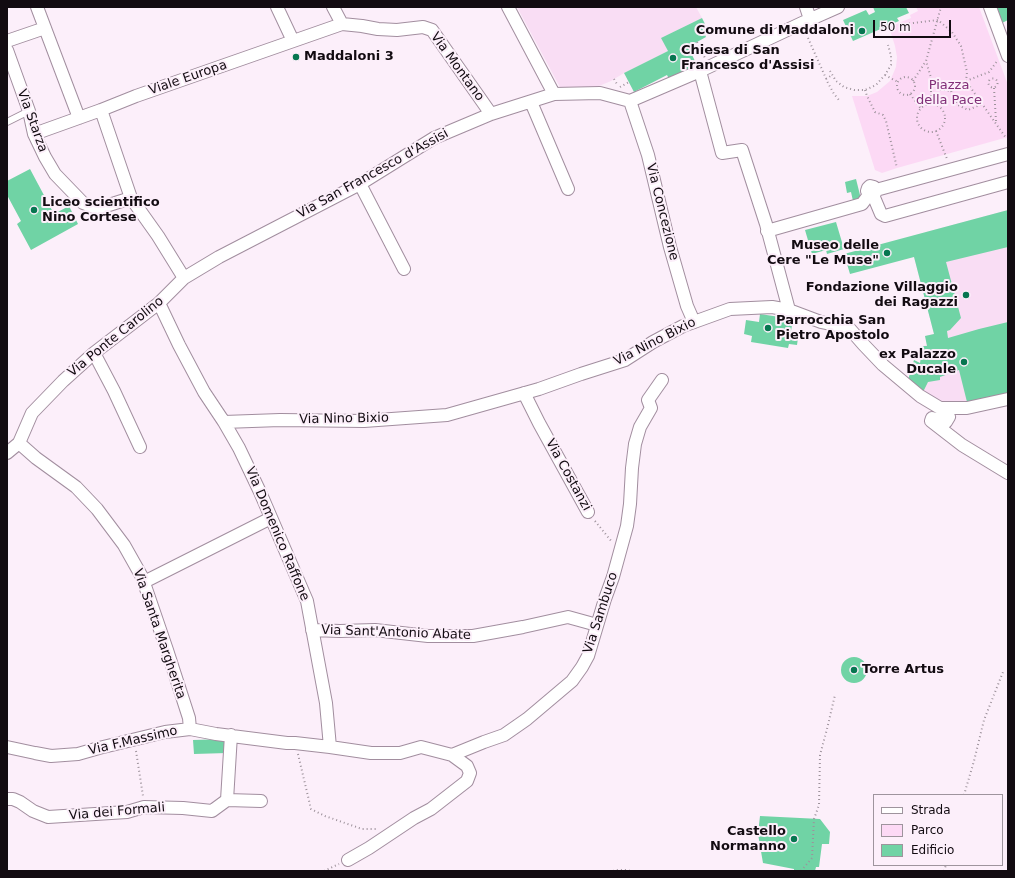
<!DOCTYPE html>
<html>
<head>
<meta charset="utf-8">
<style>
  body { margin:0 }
  #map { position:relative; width:1015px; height:878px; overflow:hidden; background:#fceffa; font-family:"DejaVu Sans",sans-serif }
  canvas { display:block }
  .frame { position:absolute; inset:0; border:8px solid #120b11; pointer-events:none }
  .legend { position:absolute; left:873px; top:794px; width:130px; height:72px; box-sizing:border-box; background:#fceffa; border:1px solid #9e949d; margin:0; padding:5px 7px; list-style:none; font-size:12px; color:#120b11 }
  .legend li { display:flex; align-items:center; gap:8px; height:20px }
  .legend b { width:20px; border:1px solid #9e949d }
  .scale { position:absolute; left:873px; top:20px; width:78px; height:18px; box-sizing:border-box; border:2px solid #120b11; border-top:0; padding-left:5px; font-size:12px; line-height:14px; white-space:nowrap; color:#120b11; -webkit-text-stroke:3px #fceffa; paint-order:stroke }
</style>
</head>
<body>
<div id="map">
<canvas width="1015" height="878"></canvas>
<div class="frame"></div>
<ul class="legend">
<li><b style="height:5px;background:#fff"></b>Strada</li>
<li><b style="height:11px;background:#fcd9f5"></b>Parco</li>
<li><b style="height:11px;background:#70d3a5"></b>Edificio</li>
</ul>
<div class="scale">50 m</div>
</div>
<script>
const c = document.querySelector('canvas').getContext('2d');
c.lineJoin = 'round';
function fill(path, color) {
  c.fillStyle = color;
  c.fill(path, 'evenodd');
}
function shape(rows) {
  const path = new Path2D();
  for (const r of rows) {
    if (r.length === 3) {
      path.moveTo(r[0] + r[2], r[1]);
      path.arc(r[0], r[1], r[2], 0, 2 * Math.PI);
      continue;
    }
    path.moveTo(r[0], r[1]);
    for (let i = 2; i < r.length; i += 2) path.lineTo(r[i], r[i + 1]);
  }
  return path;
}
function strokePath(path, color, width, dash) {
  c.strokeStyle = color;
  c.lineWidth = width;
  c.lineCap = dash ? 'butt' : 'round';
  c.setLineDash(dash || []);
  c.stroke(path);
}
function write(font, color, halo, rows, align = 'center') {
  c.font = font + ' "DejaVu Sans",sans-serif';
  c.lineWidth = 4;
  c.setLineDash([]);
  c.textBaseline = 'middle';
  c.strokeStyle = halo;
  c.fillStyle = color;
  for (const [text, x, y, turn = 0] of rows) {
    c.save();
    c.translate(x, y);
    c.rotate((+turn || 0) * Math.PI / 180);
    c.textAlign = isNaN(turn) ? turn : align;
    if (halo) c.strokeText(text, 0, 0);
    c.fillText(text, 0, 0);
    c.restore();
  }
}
fill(shape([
  [517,7,696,7,702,18,662,38,668,51,624,73,611,81,587,91,562,91],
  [1008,210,1008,395,967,402,940,405,908,380,914,360,920,363,923,346,927,345,925,336,934,334,914,257,929,244,926,232]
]), '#f9ddf4');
fill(shape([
  [916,7,979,7,1008,85,1008,137,897,168,882,173,875,170,852,96,867,96,877,92,890,81,896,67,897,57,895,46,889,27,911,18,910,15,918,11]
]), '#fcd9f5');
fill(shape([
  [873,7,906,7,909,13,897,18,899,21,853,41,843,20,866,10,869,15,875,12],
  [997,7,1008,7,1008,20,1002,23],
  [702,18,706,26,702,28,706,37,688,47,697,65,669,79,667,75,634,92,624,73,668,51,661,38],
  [30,169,54,214,69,206,78,224,31,250,17,224,21,221,7,195,7,181],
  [856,179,861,199,853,201,851,192,847,193,845,182],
  [1008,210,1008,247,946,262,961,318,950,330,947,331,948,338,979,329,1008,322,1008,395,967,402,959,370,940,377,940,380,928,382,923,392,908,380,914,360,920,363,923,346,927,346,925,336,934,334,914,257,850,274,844,254],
  [836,222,844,249,827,254,826,250,812,254,805,230],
  [760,314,793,319,790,337,798,338,797,345,789,344,788,348,751,342,752,336,744,334,746,320,759,322],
  [854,670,13],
  [227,739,227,753,194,754,193,740],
  [760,816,820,819,830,832,829,844,822,844,819,867,816,867,815,871,794,871,794,869,763,863,758,834]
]), '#70d3a5');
const lane = shape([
  [7,122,29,111]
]);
const street = shape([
  [37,7,79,118],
  [277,7,293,41],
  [333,7,342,24],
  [508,7,554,94],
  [806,7,810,19],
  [990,7,1008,56],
  [7,41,45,28],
  [7,50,29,111,34,134,45,157,55,174,83,203,96,208,109,205,131,198],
  [700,71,722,153,742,150,766,224,789,310],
  [630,101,648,155,670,247,687,306,694,322],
  [531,102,568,189],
  [101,110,131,198,158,236,184,278],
  [34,134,101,110,136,96,342,24,362,26,378,29,397,30,423,27,432,30,491,114],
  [360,184,404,269],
  [876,190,1008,154],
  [873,195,881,214,885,216,1008,182],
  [767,231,862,204,868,196,869,194,867,191,868,188,870,186,874,187,876,190,875,193,873,195,869,194],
  [159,303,179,345,204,392,224,422,239,448,260,492,307,601,326,703,330,747],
  [94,353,114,391,140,447],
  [524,393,539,423,588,512],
  [940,408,949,417,946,422,932,418,931,421,962,445,1008,473],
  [224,422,280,420,364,421,447,415,539,389,581,374,625,360,653,342,683,326,730,309,772,307,789,310,821,322,849,328,863,344,883,365,920,396,940,408,967,408,1008,399],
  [19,443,36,458,76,487,97,509,124,545,142,577,167,650,189,718,190,729],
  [7,453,19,443,32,413,63,381,94,353,159,303,184,278,219,257,360,184,434,138,491,114,554,94,600,93,630,101,700,71,802,23,838,7],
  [144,582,271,518],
  [312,630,340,631,375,630,428,636,473,636,523,627,568,617,597,625],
  [7,747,35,753,51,756,78,754,99,748,165,732,190,729,216,734,287,743,295,743,330,747,371,753,400,753,421,747,452,755,484,742,504,735,527,719,572,681,582,667,588,656,605,599,613,577,627,526,630,504,632,468,635,444,640,427,651,408,648,400,662,380],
  [7,799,13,799,20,802,33,811,48,817,127,812,144,807,183,808,212,811,227,800],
  [227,800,231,735],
  [227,800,261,801],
  [348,860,369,848,414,818,431,809,467,781,470,773,467,766,452,755]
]);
strokePath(lane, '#a28e9f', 8);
strokePath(street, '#a28e9f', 14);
strokePath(shape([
  [905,24,938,20,952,32,961,46,967,72,966,81],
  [808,38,828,83,834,94,839,100],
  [697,42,705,58],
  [830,71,836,81,844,87,854,90,865,90,876,85,885,75,891,65,891,56,888,45],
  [885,75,898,82],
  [906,86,9],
  [993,83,4.5],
  [614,79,618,86],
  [826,79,832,75],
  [913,81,926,61],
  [966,81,989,72,998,60],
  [620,87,629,82],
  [932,88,951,91,966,81,1006,138],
  [994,88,996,121],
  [865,90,867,96,875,112,883,115,886,121,897,168],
  [951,91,958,105,968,110,982,104],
  [910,94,921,109],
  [931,104,931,78,926,61,941,7],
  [931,118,14],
  [936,131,947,159],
  [595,521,612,542],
  [136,751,143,796],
  [298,754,311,809,325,816,362,829,377,829],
  [964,795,974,761,984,720,1003,672],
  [324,871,339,864],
  [613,871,618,870,628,870,630,871],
  [801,871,812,858,814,819,819,805,820,755,827,729,835,695],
  [944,871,946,865]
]), '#9d929b', 2, [1, 3]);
strokePath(lane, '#fff', 6);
strokePath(street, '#fff', 12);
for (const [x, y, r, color] of [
  [862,31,4,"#067650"],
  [296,57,4,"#067650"],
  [673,58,4,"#067650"],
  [34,210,4,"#067650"],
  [887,253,4,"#067650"],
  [966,295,4,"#067650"],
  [768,328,4,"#067650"],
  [964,362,4,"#067650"],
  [854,670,4,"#067650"],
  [794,839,4,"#067650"]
]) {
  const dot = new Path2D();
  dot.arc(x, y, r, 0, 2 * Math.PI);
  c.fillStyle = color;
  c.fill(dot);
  strokePath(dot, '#fceffa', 1.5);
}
write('bold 13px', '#120b11', '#fceffa', [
  ["Comune di Maddaloni",854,31],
  ["Chiesa di San",681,51,"left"],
  ["Francesco d'Assisi",681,66,"left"],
  ["Maddaloni 3",304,57,"left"],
  ["Liceo scientifico",42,203,"left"],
  ["Nino Cortese",42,218,"left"],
  ["Museo delle",879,246],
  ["Cere \"Le Muse\"",879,261],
  ["Fondazione Villaggio",958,288],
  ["dei Ragazzi",958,303],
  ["Parrocchia San",776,321,"left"],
  ["Pietro Apostolo",776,336,"left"],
  ["ex Palazzo",956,355],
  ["Ducale",956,370],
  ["Torre Artus",862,670,"left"],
  ["Castello",786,832],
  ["Normanno",786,847]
], 'right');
write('13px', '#120b11', '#fceffa', [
  ["Via Montano",457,67,54],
  ["Viale Europa",188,78,-19],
  ["Via Starza",32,121,70],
  ["Via San Francesco d'Assisi",373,174,-29],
  ["Via Concezione",662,212,76],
  ["Via Ponte Carolino",116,337,-39],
  ["Via Nino Bixio",655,342,-27],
  ["Via Nino Bixio",344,419,-1],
  ["Via Costanzi",568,475,61],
  ["Via Domenico Raffone",277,534,67],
  ["Via Sambuco",601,613,-72],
  ["Via Sant'Antonio Abate",396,633,2],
  ["Via Santa Margherita",159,634,71],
  ["Via F.Massimo",133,741,-13],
  ["Via dei Formali",117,812,-5]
]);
write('13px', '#812f78', '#fceffa', [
  ["Piazza",949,86],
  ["della Pace",949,101]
]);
</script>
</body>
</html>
